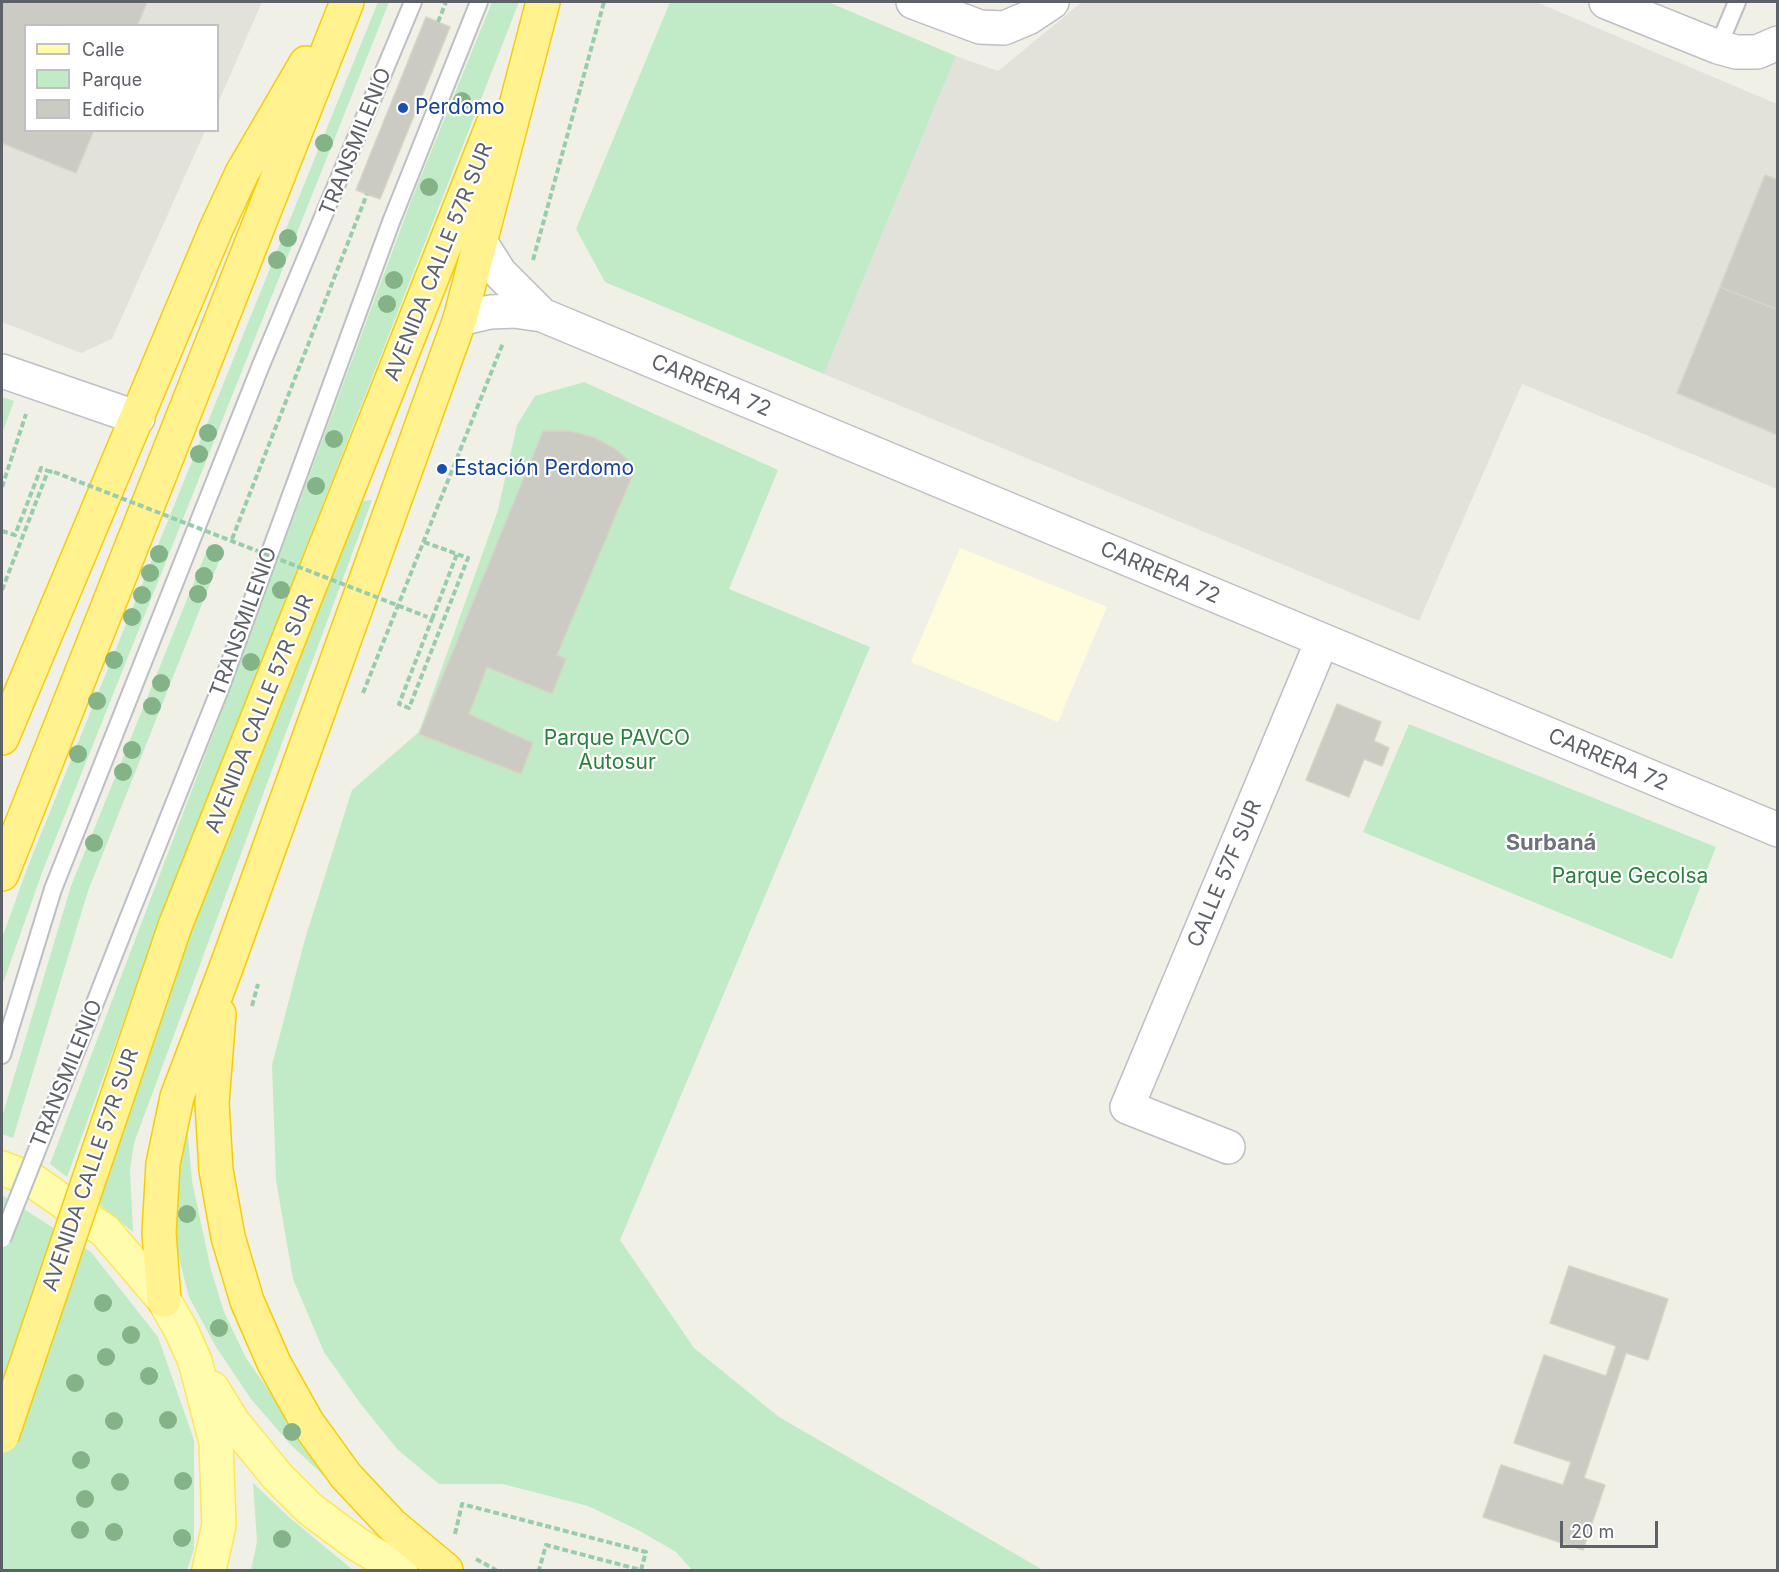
<!DOCTYPE html>
<html>
<head>
<meta charset="utf-8">
<style>
  body { margin:0 }
  #map { position:relative; width:1779px; height:1572px; overflow:hidden; background:#f1f0e6; font-family:Inter,sans-serif }
  canvas { display:block }
  .frame { position:absolute; inset:0; border:3px solid #5d6168; pointer-events:none }
  .legend { position:absolute; left:24px; top:24px; width:195px; height:108px; box-sizing:border-box; background:#fff; border:2px solid #bec0c3; margin:0; padding:8px 10px; list-style:none; font-size:18px; color:#5d6168 }
  .legend li { display:flex; align-items:center; gap:12px; height:30px }
  .legend b { width:30px; border:2px solid #bec0c3 }
  .scale { position:absolute; left:1560px; top:1521px; width:98px; height:27px; box-sizing:border-box; border:3px solid #5d6168; border-top:0; padding-left:8px; font-size:18px; line-height:21px; white-space:nowrap; color:#5d6168; -webkit-text-stroke:4px #fff; paint-order:stroke }
</style>
</head>
<body>
<div id="map">
<canvas width="1779" height="1572"></canvas>
<div class="frame"></div>
<ul class="legend">
<li><b style="height:8px;background:#fffdad"></b>Calle</li>
<li><b style="height:16px;background:#c0ebc6"></b>Parque</li>
<li><b style="height:16px;background:#cccbc3"></b>Edificio</li>
</ul>
<div class="scale">20 m</div>
</div>
<script>
const c = document.querySelector('canvas').getContext('2d');
c.lineJoin = 'round';
function fill(path, color) {
  c.fillStyle = color;
  c.fill(path, 'evenodd');
}
function shape(rows) {
  const path = new Path2D();
  for (const r of rows) {
    path.moveTo(r[0], r[1]);
    for (let i = 2; i < r.length; i += 2) path.lineTo(r[i], r[i + 1]);
  }
  return path;
}
function strokePath(path, color, width, dash) {
  c.strokeStyle = color;
  c.lineWidth = width;
  c.lineCap = dash ? 'butt' : 'round';
  c.setLineDash(dash || []);
  c.stroke(path);
}
function write(font, color, halo, rows, align = 'center') {
  c.font = font + ' Inter,sans-serif';
  c.lineWidth = 4.5;
  c.setLineDash([]);
  c.textBaseline = 'middle';
  c.strokeStyle = halo;
  c.fillStyle = color;
  for (const [text, x, y, turn = 0] of rows) {
    c.save();
    c.translate(x, y);
    c.rotate((+turn || 0) * Math.PI / 180);
    c.textAlign = isNaN(turn) ? turn : align;
    if (halo) c.strokeText(text, 0, 0);
    c.fillText(text, 0, 0);
    c.restore();
  }
}
fill(shape([
  [960,548,1107,607,1058,722,911,662]
]), '#fffcdd');
fill(shape([
  [2,2,262,2,218,103,218,26,26,26,26,130,205,131,112,339,81,353,2,322],
  [1082,2,1536,2,1777,104,1777,489,1522,384,1419,621,824,374,956,56,998,71]
]), '#e2e2da');
fill(shape([
  [378,2,389,2,43,870,2,986,2,938,28,866],
  [492,2,519,2,167,902,67,1177,50,1164,223,708,411,201],
  [670,2,828,2,956,56,824,374,605,282,576,229],
  [584,382,778,470,729,589,870,647,620,1240,694,1348,779,1417,1043,1570,692,1570,676,1552,638,1530,588,1506,503,1484,439,1484,398,1450,360,1403,324,1352,293,1279,276,1180,272,1065,305,939,352,790,419,732,498,510,517,425,535,396],
  [2,397,14,401,2,434],
  [372,500,134,1143,130,1170,133,1232,99,1204,195,912,361,501],
  [209,545,223,551,88,891,13,1138,2,1134,2,1117,71,886],
  [1409,724,1716,847,1672,959,1363,832],
  [187,1125,192,1181,211,1270,224,1312,246,1358,339,1490,290,1444,251,1399,216,1347,189,1297,178,1254,174,1212,177,1168],
  [2,1195,91,1252,158,1337,194,1440,194,1549,187,1570,2,1570],
  [253,1483,290,1518,353,1570,251,1570,257,1542]
]), '#c0ebc6');
const building = shape([
  [2,2,147,2,137,26,26,26,26,130,94,130,76,173,2,143,2,2],
  [426,17,450,27,380,199,356,190,426,17],
  [1765,175,1778,180,1778,310,1720,287,1765,175],
  [1720,287,1778,310,1778,435,1677,393,1720,287],
  [543,431,570,431,593,437,614,448,636,467,557,655,566,659,552,694,487,667,469,714,533,743,521,774,419,734,543,431],
  [1337,704,1381,722,1374,741,1389,748,1382,766,1364,759,1349,797,1306,780,1337,704],
  [1569,1266,1668,1299,1648,1360,1626,1353,1584,1478,1605,1485,1583,1550,1483,1517,1501,1465,1563,1485,1571,1462,1514,1443,1544,1355,1606,1376,1616,1346,1550,1323,1569,1266]
]);
fill(building, '#cccbc3');
strokePath(building, '#d7d4c3', 1.5);
const lane = shape([
  [1718,47,1737,2],
  [128,919,220,689,391,222,479,2],
  [2,1055,53,889,261,365,413,2]
]);
const street = shape([
  [913,2,980,27,1004,28,1028,18,1052,2],
  [1606,2,1718,47,1736,52,1757,52,1778,43],
  [481,243,500,273,542,315],
  [460,319,490,312,514,311,542,315,1778,830],
  [2,371,138,418],
  [1228,1147,1127,1107,1322,641]
]);
const primary = shape([
  [2,1168,32,1180,105,1231,164,1300,181,1330,195,1361,216,1442,219,1525,209,1570],
  [212,1388,233,1422,277,1476,310,1509,357,1544,401,1570]
]);
const highway = shape([
  [2,738,216,229,242,173,306,63],
  [2,874,347,2],
  [175,926,493,124],
  [219,1014,212,1103,216,1170,228,1237,247,1301,274,1363,307,1422,346,1476,392,1525,446,1570],
  [164,1300,159,1233,163,1164,177,1097,226,968,460,319,543,2]
]);
strokePath(lane, '#bdbfc6', 20);
strokePath(street, '#bdbfc6', 36);
strokePath(primary, '#ffe751', 36);
strokePath(highway, '#f7cd00', 36);
strokePath(shape([
  [438,22,446,2],
  [533,260,604,2],
  [2,487,26,414],
  [2,531,15,535,41,468,48,471],
  [232,539,367,194],
  [424,542,468,558,409,708,399,704,432,619,425,616],
  [2,590,48,471,54,472],
  [432,619,457,554],
  [363,693,503,343],
  [252,1006,258,984],
  [455,1534,462,1504,646,1552,641,1570,546,1545,539,1570],
  [476,1559,496,1570]
]), '#98ccaf', 4, [6, 3]);
strokePath(lane, '#fff', 16);
strokePath(street, '#fff', 33);
strokePath(primary, '#fffdad', 33);
strokePath(highway, '#fff28f', 33);
const laneBridge = shape([
  [2,1239,128,919]
]);
const highwayBridge = shape([
  [2,1436,175,926]
]);
strokePath(laneBridge, '#bdbfc6', 20, []);
strokePath(highwayBridge, '#f7cd00', 36, []);
strokePath(shape([
  [54,472,425,616]
]), '#98ccaf', 4, [6, 3]);
strokePath(laneBridge, '#fff', 16);
strokePath(highwayBridge, '#fff28f', 33);
c.fillStyle = '#84b388';
for (const [x, y] of [
  [462,101],
  [324,143],
  [429,187],
  [288,238],
  [277,260],
  [394,280],
  [387,304],
  [208,433],
  [334,439],
  [199,454],
  [316,486],
  [215,553],
  [159,554],
  [150,573],
  [204,576],
  [281,590],
  [198,594],
  [142,595],
  [132,617],
  [114,660],
  [251,662],
  [161,683],
  [97,701],
  [152,706],
  [132,750],
  [78,754],
  [123,772],
  [94,843],
  [187,1214],
  [103,1303],
  [219,1328],
  [131,1335],
  [106,1357],
  [149,1376],
  [75,1383],
  [168,1420],
  [114,1421],
  [292,1432],
  [81,1460],
  [183,1481],
  [120,1482],
  [85,1499],
  [80,1530],
  [114,1532],
  [182,1538],
  [282,1539]
]) {
  c.beginPath();
  c.arc(x, y, 9, 0, 2 * Math.PI);
  c.fill();
}
for (const [x, y, r, color] of [
  [403,108,6,"#1a4fb4"],
  [442,469,6,"#1a4fb4"]
]) {
  const dot = new Path2D();
  dot.arc(x, y, r, 0, 2 * Math.PI);
  c.fillStyle = color;
  c.fill(dot);
  strokePath(dot, '#fff', 2);
}
write('21px', '#164399', '#fff', [
  ["Perdomo",415,108],
  ["Estación Perdomo",454,469]
], 'left');
write('21px', '#5d6168', '#fff', [
  ["TRANSMILENIO",356,142,-68],
  ["AVENIDA CALLE 57R SUR",439,262,-68],
  ["CARRERA 72",711,386,23],
  ["CARRERA 72",1160,573,23],
  ["TRANSMILENIO",244,622,-70],
  ["AVENIDA CALLE 57R SUR",260,714,-68],
  ["CARRERA 72",1608,760,23],
  ["CALLE 57F SUR",1225,874,-67],
  ["TRANSMILENIO",67,1074,-68],
  ["AVENIDA CALLE 57R SUR",91,1170,-71]
]);
write('21px', '#2a813b', '#fff', [
  ["Parque PAVCO",617,739],
  ["Autosur",617,763],
  ["Parque Gecolsa",1630,877]
]);
write('bold 22px', '#6e727a', '#fff', [
  ["Surbaná",1551,843]
]);
</script>
</body>
</html>
